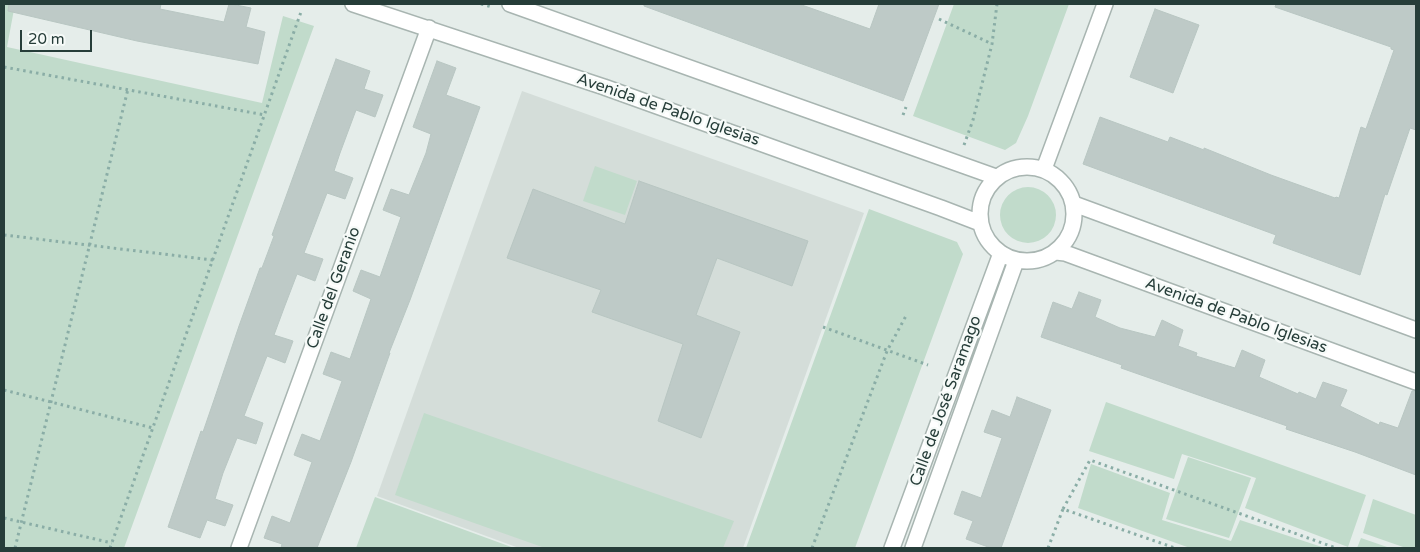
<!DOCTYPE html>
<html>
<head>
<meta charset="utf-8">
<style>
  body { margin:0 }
  #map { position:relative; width:1420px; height:552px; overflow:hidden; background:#e5edea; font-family:"Varela Round",sans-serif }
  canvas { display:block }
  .frame { position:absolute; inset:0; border:5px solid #263d39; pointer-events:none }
  .scale { position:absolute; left:20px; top:30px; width:72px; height:22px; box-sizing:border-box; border:2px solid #263d39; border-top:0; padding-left:6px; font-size:15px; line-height:18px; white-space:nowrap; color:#263d39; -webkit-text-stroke:4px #f6faf8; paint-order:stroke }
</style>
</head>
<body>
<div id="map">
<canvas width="1420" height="552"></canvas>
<div class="frame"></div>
<div class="scale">20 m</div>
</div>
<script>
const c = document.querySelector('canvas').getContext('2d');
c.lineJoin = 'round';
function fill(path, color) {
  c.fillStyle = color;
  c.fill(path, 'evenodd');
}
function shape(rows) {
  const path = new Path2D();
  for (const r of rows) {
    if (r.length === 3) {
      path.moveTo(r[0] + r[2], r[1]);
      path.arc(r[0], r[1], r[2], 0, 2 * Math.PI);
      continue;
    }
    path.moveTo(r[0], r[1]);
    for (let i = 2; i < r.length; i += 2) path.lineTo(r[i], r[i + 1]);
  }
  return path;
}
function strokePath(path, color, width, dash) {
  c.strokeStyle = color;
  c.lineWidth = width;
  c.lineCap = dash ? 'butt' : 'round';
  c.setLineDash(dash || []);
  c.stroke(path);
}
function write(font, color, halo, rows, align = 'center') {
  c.font = font + ' "Varela Round",sans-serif';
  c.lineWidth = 4.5;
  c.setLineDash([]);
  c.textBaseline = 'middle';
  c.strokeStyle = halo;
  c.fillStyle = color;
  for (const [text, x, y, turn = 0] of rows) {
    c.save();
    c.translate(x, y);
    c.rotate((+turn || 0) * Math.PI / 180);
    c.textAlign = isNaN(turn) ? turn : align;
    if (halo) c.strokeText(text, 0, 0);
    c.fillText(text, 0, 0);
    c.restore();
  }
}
fill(shape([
  [522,91,864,213,743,548,519,548,377,496]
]), '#d4ddd9');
fill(shape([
  [4,4,15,4,7,47,262,103,283,16,314,26,124,548,4,548],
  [954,4,1069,4,1028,116,1016,143,1005,150,913,116],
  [595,166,637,181,625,215,583,201],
  [1028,215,28],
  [869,209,957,242,963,254,855,548,746,548],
  [1106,402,1366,495,1348,547,1245,508,1256,478,1182,454,1174,479,1089,451],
  [424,413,734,521,723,548,545,548,395,495],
  [1188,457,1251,478,1229,538,1166,519],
  [1091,464,1170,493,1162,520,1231,541,1240,520,1325,548,1190,548,1078,508],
  [375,497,514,548,356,548],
  [1373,499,1416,515,1416,548,1406,548,1363,533],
  [1361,538,1390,548,1357,548]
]), '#c1dbcb');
const building = shape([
  [9,4,161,4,160,9,224,22,229,4,231,4,251,8,246,27,265,32,258,64,137,41,8,11,9,4],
  [644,4,799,4,870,29,879,4,939,4,903,101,644,6,644,4],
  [1276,4,1416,4,1416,130,1410,128,1387,195,1385,194,1360,275,1273,243,1276,235,1083,164,1100,117,1168,142,1170,137,1204,150,1204,148,1271,175,1335,198,1336,197,1339,198,1361,127,1366,129,1394,50,1391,49,1391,47,1275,7,1276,4],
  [1155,9,1199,25,1173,93,1130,77,1155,9],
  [336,59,370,71,364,89,383,95,375,117,356,110,340,153,334,171,353,178,345,199,327,193,304,253,323,259,315,281,297,274,284,308,274,335,293,341,285,363,267,356,257,382,244,416,263,423,256,444,237,438,223,473,215,499,233,505,225,526,207,520,200,538,168,527,201,431,203,432,214,400,239,326,260,268,262,268,274,236,272,235,336,59],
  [437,61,456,68,446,95,480,107,410,300,389,353,390,353,351,462,317,548,281,548,282,544,264,538,272,516,290,523,312,462,294,455,302,434,320,441,342,381,323,374,331,352,350,359,371,299,353,291,361,270,380,277,401,217,383,210,391,189,409,195,426,153,431,134,413,127,437,61],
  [639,181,808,241,792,286,717,258,696,315,740,332,701,438,658,421,683,344,592,312,601,290,507,258,533,189,625,224,639,181],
  [1079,292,1101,300,1095,317,1120,328,1155,337,1162,320,1183,330,1178,346,1197,353,1196,356,1235,368,1242,350,1265,360,1259,377,1298,394,1299,392,1316,399,1323,382,1347,390,1340,406,1379,425,1380,422,1398,428,1412,391,1416,391,1416,475,1355,452,1286,429,1287,426,1121,368,1122,365,1041,337,1053,302,1072,309,1079,292],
  [1017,397,1051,410,1001,548,991,548,966,539,973,521,954,514,962,491,981,498,1002,438,984,432,992,410,1010,417,1017,397]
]);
fill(building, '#becac7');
strokePath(building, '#b8c6c2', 1);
const minor = shape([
  [353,4,604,87,941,208,980,223],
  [510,4,996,177],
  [1027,214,47],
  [1044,169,1105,4],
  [1074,204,1416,330],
  [1056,252,1065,253,1416,382],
  [239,548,429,28],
  [892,548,1001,253],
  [913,548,1016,261]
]);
strokePath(minor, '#a8b5b1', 18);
strokePath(shape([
  [481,4,492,7],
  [939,19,992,44],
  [4,67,265,115],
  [903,115,906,107],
  [964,145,973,120,992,44,997,4],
  [4,235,213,260],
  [823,327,928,365],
  [4,390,153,428],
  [1063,509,1090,460,1336,548],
  [4,518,112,543],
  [15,548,128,89],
  [110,548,301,12],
  [812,548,887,351,907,314],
  [1048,548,1063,509,1175,548]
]), '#8aada6', 3, [2.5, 4]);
strokePath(minor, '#fff', 15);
write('16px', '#263d39', '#f6faf8', [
  ["Avenida de Pablo Iglesias",668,110,19],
  ["Calle del Geranio",334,288,-70],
  ["Avenida de Pablo Iglesias",1236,316,20],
  ["Calle de José Saramago",946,401,-70]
]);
</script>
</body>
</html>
